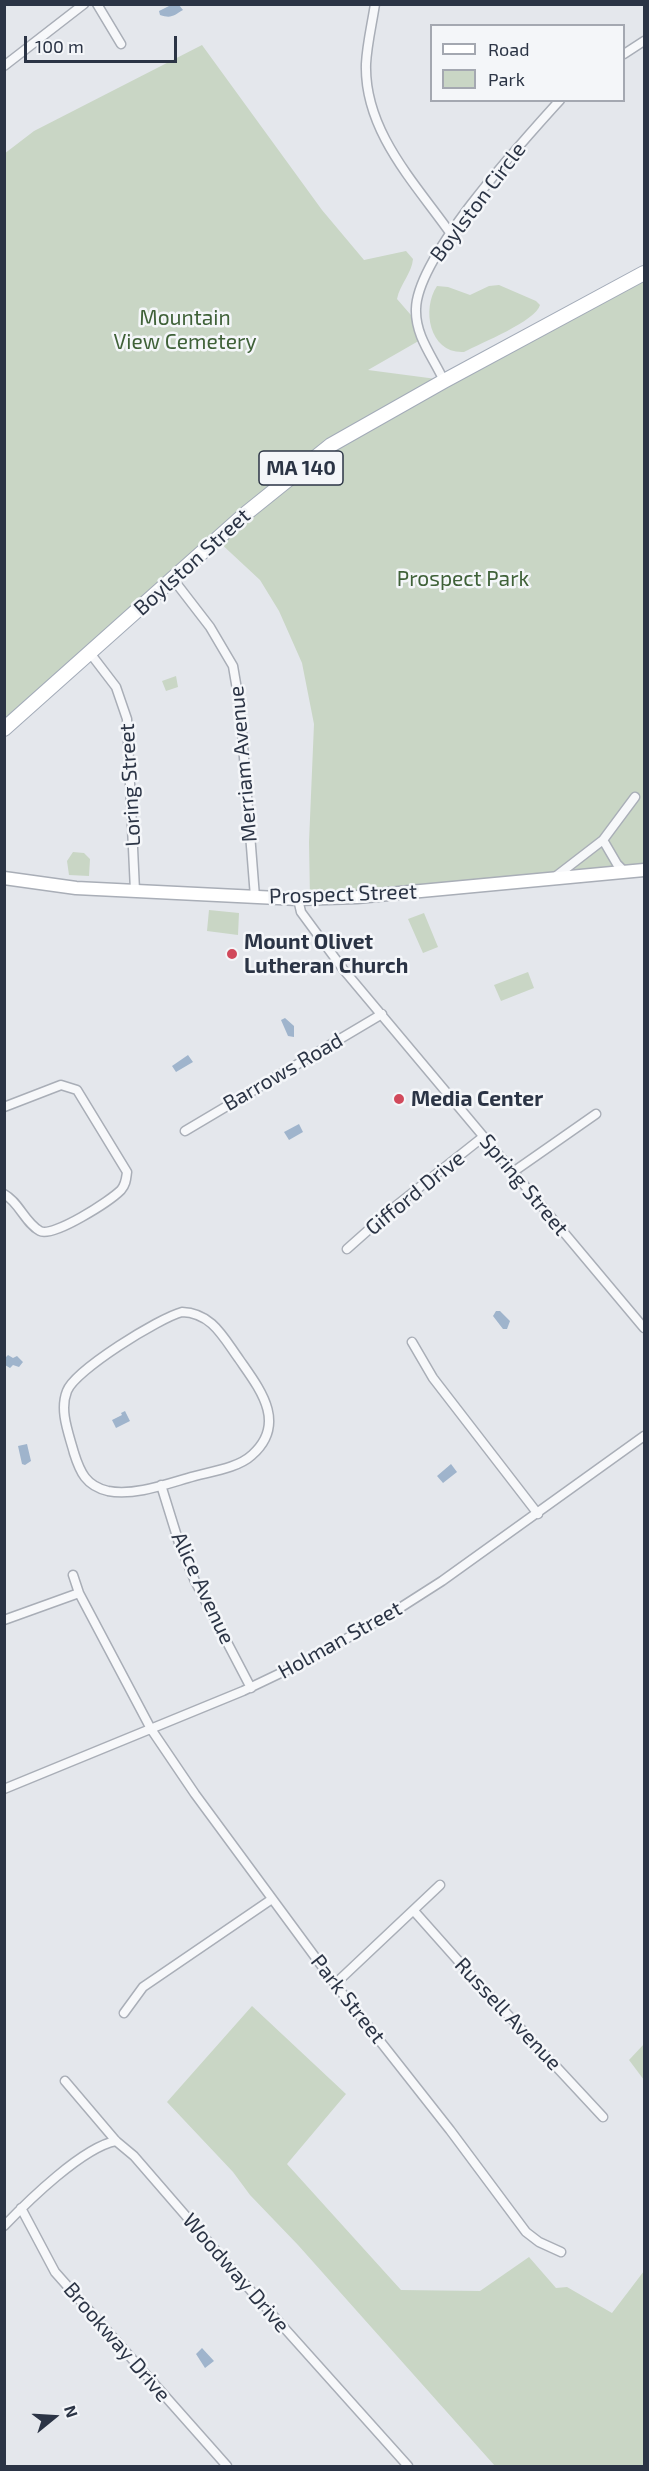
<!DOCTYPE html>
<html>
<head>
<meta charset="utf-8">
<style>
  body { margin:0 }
  #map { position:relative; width:649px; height:2471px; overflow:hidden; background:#e4e7ec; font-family:"Exo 2",sans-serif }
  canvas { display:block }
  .frame { position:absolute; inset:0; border:6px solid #2b3445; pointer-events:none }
  .legend { position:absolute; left:430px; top:24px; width:195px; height:78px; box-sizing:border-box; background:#f4f6f9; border:2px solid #a4a8b1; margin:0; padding:8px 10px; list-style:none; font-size:18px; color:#2b3445 }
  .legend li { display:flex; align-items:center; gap:12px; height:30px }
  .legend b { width:30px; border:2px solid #a4a8b1 }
  .north { position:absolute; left:24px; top:2387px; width:60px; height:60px; -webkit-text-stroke:4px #f4f6f9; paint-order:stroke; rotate:72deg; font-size:16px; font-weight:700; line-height:24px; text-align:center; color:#2b3445 }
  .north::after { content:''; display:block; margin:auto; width:21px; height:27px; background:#2b3445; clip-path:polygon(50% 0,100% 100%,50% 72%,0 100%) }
  .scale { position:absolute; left:24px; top:36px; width:153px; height:27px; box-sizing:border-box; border:3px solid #2b3445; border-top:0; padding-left:8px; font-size:18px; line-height:21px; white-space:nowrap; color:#2b3445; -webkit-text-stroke:4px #f4f6f9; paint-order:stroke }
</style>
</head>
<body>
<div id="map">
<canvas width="649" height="2471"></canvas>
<div class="frame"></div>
<ul class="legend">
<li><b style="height:8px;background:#fff"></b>Road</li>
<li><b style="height:16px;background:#c9d6c5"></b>Park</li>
</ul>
<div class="north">N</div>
<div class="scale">100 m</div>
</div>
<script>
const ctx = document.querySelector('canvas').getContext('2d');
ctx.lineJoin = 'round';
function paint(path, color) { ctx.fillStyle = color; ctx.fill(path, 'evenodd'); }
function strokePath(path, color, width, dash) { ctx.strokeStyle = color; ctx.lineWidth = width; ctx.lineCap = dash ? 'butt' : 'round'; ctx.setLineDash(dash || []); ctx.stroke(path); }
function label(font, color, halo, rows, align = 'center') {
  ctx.font = font + ' "Exo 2",sans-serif'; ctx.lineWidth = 5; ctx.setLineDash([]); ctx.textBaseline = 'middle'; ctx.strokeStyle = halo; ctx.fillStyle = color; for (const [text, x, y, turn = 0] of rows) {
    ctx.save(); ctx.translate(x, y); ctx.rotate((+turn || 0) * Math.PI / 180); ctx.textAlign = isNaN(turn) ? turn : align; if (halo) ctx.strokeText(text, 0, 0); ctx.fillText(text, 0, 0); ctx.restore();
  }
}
const green = new Path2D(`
  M202,45l120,165 42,50 42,-9 7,8c-1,14 -13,25 -16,40l20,23 5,17 -54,31 76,10 200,-107v597l-334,29 -1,-57 5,-118 -12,-61 -23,-52 -19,-31 -43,-40 -212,189 -1,-575 30,-23z
  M499,285l37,16 4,4c-4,16 -59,38 -76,47 -34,2 -43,-42 -27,-66l11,1 22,8 19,-9z
  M176,676l2,11 -12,4 -4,-10z
  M73,852l11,1 6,6 -1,17 -20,-1 -2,-14z
  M209,910l30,3 -1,22 -31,-4z
  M424,913l14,34 -15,6 -15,-34z
  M528,972l6,16 -33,13 -7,-16z
  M252,2006l94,88 -59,70 114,126 79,1 49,-34 27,31 11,-1 45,26 32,-42v195h-149l-197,-221 -48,-50 -17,-23 -66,-70z
  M644,2044v36l-15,-20z`);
const water = new Path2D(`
  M171,5h8l4,5c-9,5 -11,9 -23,5l-1,-4z
  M285,1018l9,8v11l-6,-1 -7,-16z
  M188,1055l5,7 -17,10 -4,-6z
  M299,1124l4,8 -14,8 -5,-8z
  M496,1311h4l10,10 -3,8h-4l-10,-13z
  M8,1355l5,3 4,-2 6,6 -4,5 -6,-2 -3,3 -5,-3v-7z
  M125,1411l5,10 -14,7 -4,-8 10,-5 -1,-2z
  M27,1444l4,17 -6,4 -3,-1 -4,-18z
  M451,1464l6,8 -14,11 -6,-7z
  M202,2348l12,13 -9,7 -9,-14z`);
const street = new Path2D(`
  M97,4l24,40
  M375,4c-3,20 -8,40 -9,60 -2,67 49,119 85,170
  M624,54l20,-13
  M4,66l80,-62
  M444,381c-11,-24 -29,-45 -28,-72 1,-53 107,-168 144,-209
  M173,579l37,48 23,39 7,41 15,190
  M90,653l26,34 11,32 8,172
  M603,840l14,24 8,8
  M555,877l48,-37 32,-43
  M298,899l3,13 42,57 301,359
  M4,1107l57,-22 16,5 50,82c-1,7 -1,12 -6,18 -11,11 -68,48 -81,41 -15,-8 -21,-29 -36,-37
  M185,1131l197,-117
  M513,1172l83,-58
  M347,1249l45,-40 91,-72
  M182,1312c30,1 41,25 57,47 20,29 49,64 13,96 -15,14 -45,17 -64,23 -24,7 -55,18 -80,13 -22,-5 -28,-19 -34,-38 -5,-19 -15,-42 -7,-62 8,-21 92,-73 115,-79z
  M412,1342l21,36 105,136
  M161,1485l18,58 16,38 56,107
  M73,1575l6,18 72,136 44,65 140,190 115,146 76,102 13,10 22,10
  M4,1620l75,-27
  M4,1789l239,-98 67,-32 82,-46 50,-32 202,-145
  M414,1911l56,63 133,143
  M335,1984l105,-99
  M124,2013l19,-26 129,-88
  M65,2081l51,60 18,15 110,127 164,183
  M21,2208l34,64 172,194
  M4,2226c24,-25 79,-79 112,-85`);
const secondary = new Path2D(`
  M4,878l72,10 222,11 59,-2 287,-27`);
const primary = new Path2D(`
  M4,729l240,-214 87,-70 113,-64 200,-108`);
const markers = [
  [232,954,6,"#d1495b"],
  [399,1099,6,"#d1495b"]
];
const shields = [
  [301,468,84]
];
const shieldNames = [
  ["MA 140",301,468]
];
const streetNames = [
  ["Boylston Circle",478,202,-53],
  ["Boylston Street",192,562,-42],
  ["Merriam Avenue",243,764,-95],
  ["Loring Street",130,785,-93],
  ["Prospect Street",343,894,-2],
  ["Barrows Road",283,1072,-30],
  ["Spring Street",524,1185,50],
  ["Gifford Drive",415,1193,-39],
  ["Alice Avenue",203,1588,65],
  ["Holman Street",340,1640,-29],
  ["Park Street",348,1999,52],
  ["Russell Avenue",508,2014,47],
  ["Woodway Drive",236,2273,49],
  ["Brookway Drive",117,2342,49]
];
const parkNames = [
  ["Mountain",185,318],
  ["View Cemetery",185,342],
  ["Prospect Park",463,579]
];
const poiNames = [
  ["Mount Olivet",244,942],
  ["Lutheran Church",244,966],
  ["Media Center",411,1099]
];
paint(green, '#c9d6c5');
paint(water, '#9fb4cc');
strokePath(street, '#a9aeb7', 11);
strokePath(secondary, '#a9aeb7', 15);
strokePath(primary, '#a3abb8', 16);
strokePath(street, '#f7f8fa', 8);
strokePath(secondary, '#fff', 12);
strokePath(primary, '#fff', 14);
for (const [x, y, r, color] of markers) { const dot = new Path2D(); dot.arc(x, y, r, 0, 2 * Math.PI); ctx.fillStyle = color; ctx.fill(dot); strokePath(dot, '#f4f6f9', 2); }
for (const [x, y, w] of shields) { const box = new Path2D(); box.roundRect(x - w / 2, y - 17, w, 34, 4.5); ctx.fillStyle = '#f4f6f9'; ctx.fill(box); strokePath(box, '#2b3445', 1.5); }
label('bold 20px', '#2b3445', null, shieldNames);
label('21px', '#2b3445', '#f4f6f9', streetNames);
label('21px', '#3f6138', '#f4f6f9', parkNames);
label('bold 21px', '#2b3445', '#f4f6f9', poiNames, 'left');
</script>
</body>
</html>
